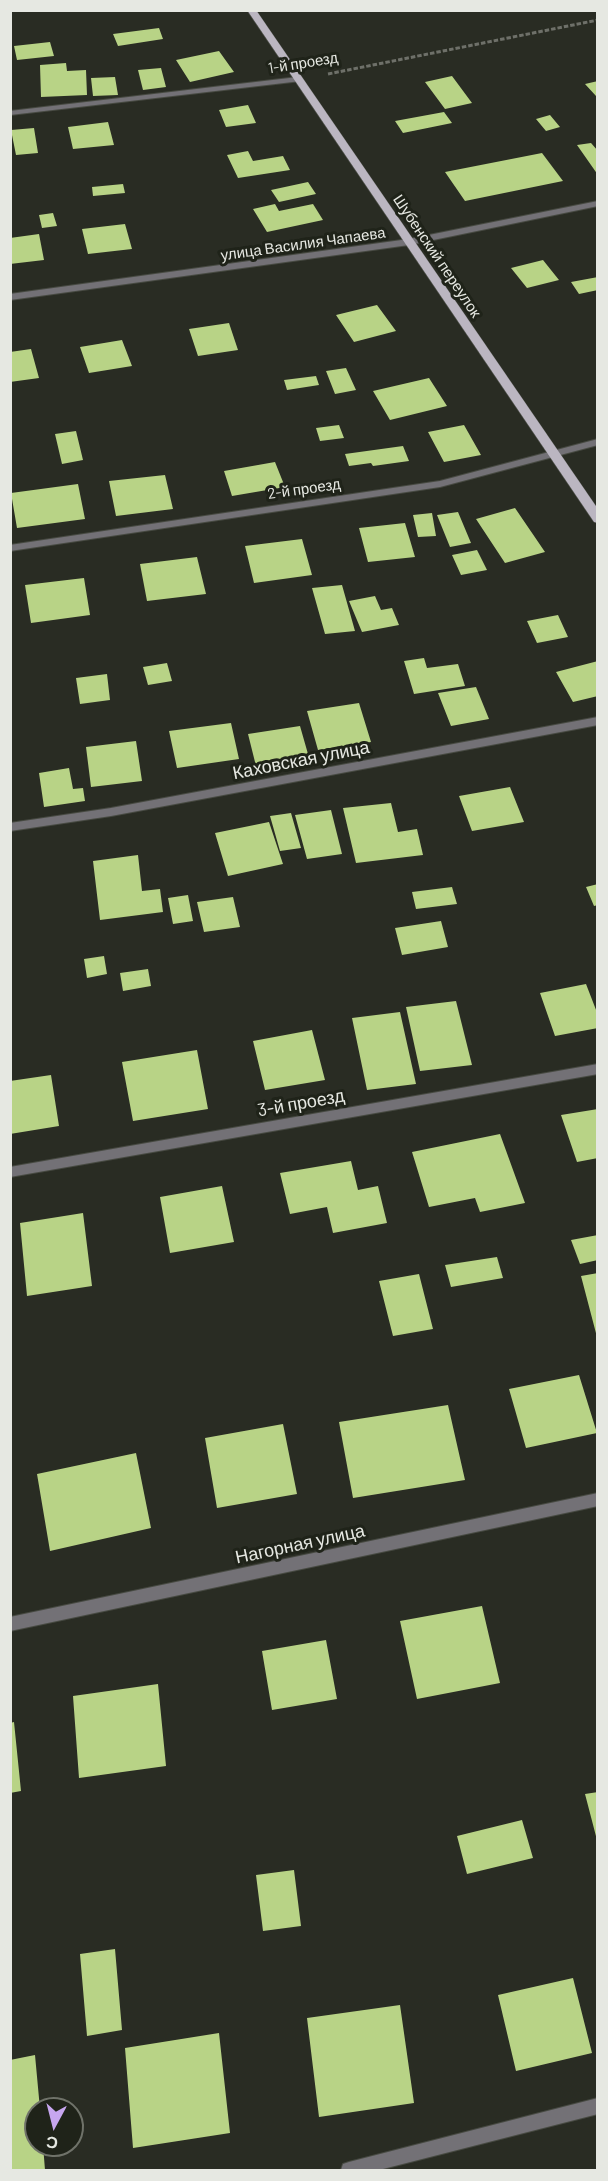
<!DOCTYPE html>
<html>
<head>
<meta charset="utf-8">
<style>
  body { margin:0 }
  #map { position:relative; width:608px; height:2181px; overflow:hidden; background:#292c23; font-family:Barlow,sans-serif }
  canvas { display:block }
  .frame { position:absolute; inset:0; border:12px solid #e6e8e2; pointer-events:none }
  .north { position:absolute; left:24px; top:2097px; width:60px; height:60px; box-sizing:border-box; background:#1f2319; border:2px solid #6f7269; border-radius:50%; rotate:187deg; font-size:16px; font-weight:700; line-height:24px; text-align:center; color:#e6e8e2 }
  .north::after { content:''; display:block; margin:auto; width:21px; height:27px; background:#c7a6ef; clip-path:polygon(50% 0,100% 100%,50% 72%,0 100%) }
</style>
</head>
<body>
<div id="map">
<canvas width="608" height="2181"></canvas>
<div class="frame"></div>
<div class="north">С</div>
</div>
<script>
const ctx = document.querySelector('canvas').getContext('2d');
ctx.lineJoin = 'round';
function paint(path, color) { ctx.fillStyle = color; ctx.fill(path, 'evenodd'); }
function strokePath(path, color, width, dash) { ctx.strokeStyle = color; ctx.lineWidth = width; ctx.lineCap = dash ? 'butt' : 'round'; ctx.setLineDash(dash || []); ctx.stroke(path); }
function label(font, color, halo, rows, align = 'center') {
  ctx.font = font + ' Barlow,sans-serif'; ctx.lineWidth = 6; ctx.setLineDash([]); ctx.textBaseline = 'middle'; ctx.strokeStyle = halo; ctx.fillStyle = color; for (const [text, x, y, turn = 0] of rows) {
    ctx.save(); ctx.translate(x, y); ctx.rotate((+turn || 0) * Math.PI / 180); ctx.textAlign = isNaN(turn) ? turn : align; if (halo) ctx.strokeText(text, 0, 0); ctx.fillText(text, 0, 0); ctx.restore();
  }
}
const building = new Path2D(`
  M159,28l4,11 -45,7 -5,-12z
  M50,42l4,14 -37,4 -3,-14z
  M219,51l15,21 -44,10 -14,-22z
  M66,63l1,8 19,-1 1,25 -46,2 -1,-32z
  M161,68l5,19 -23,3 -5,-20z
  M452,76l20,27 -27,6 -20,-27z
  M115,77l3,18 -25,1 -2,-18z
  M598,81v15h-2l-11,-12z
  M248,105l8,18 -30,4 -7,-17z
  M444,112l8,11 -49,10 -8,-12z
  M550,115l10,12 -14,4 -10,-12z
  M108,122l6,23 -41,4 -5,-22z
  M34,128l4,25 -22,2 -5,-25z
  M591,143l7,8v24l-21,-30z
  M248,151l5,10 30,-5 7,14 -52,8 -11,-23z
  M542,153l21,28 -98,20 -20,-29z
  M308,182l8,12 -37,8 -8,-12z
  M123,184l2,9 -32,3 -1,-9z
  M275,204l4,7 34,-7 10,16 -56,12 -14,-23z
  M53,213l4,13 -15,2 -3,-13z
  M125,224l7,25 -44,5 -6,-25z
  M39,234l5,26 -34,4v-26z
  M543,260l16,20 -32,8 -16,-20z
  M598,277v13l-19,4 -8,-12z
  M377,305l19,26 -42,11 -18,-27z
  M229,323l9,27 -40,6 -9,-27z
  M122,340l10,26 -43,7 -9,-26z
  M31,349l8,29 -29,4v-30z
  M346,368l10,22 -21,4 -9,-23z
  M316,376l3,9 -32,5 -3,-10z
  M429,378l18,28 -57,14 -17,-29z
  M339,425l5,13 -24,3 -4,-13z
  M464,425l17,30 -37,7 -16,-30z
  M76,431l7,29 -21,4 -7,-30z
  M403,446l6,15 -36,5 -2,-3 -22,3 -4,-12z
  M275,462l10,25 -53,9 -8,-25z
  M165,475l8,34 -57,7 -7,-35z
  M78,484l7,35 -68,9 -6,-35z
  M515,508l30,44 -40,11 -29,-44z
  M458,512l13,31 -21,4 -13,-32z
  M432,513l4,23 -18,1 -5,-22z
  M405,523l10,34 -47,5 -9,-34z
  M302,539l10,36 -58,8 -9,-37z
  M477,550l10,20 -26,5 -9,-20z
  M197,557l9,37 -59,7 -7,-37z
  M84,578l6,37 -59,8 -6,-38z
  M342,585l13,46 -30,3 -13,-46z
  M375,596l6,14 11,-2 7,17 -37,7 -13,-31z
  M558,615l10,22 -31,6 -10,-22z
  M424,658l3,10 31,-4 7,22 -51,8 -10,-33z
  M598,661v35l-25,6 -17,-30z
  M167,663l5,18 -24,4 -5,-18z
  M107,674l3,26 -30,4 -4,-26z
  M476,687l13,32 -38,7 -13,-33z
  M359,703l12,39 -53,8 -11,-39z
  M231,723l8,36 -62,9 -8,-37z
  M300,726l10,35 -53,9 -9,-36z
  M136,741l6,40 -51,6 -5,-40z
  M69,768l4,21 10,-1 2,13 -41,6 -5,-34z
  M510,787l14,35 -52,9 -13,-35z
  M391,803l7,29 19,-3 6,26 -67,8 -13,-55z
  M331,810l11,44 -35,5 -12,-44z
  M291,813l10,35 -21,3 -10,-35z
  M269,822l14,42 -55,12 -13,-43z
  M138,855l4,36 18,-2 3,23 -63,8 -7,-59z
  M598,884v21l-4,1 -8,-19z
  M452,887l5,17 -41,5 -4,-17z
  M188,895l5,26 -20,3 -5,-26z
  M233,897l7,30 -36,5 -7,-30z
  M441,921l7,26 -46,8 -7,-27z
  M104,956l3,18 -20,4 -3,-19z
  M148,969l3,17 -28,5 -3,-18z
  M586,984l12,31v13l-43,8 -15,-43z
  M456,1001l16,64 -52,6 -14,-64z
  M400,1012l16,72 -49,6 -15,-72z
  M312,1030l13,50 -60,10 -12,-49z
  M197,1050l11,59 -75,12 -11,-59z
  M51,1075l8,51 -49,8v-53z
  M598,1109v49l-21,4 -16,-47z
  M500,1134l25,69 -45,9 -5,-14 -46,9 -17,-55z
  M351,1161l7,29 20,-4 9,37 -54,10 -6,-26 -37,7 -10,-41z
  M222,1186l12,56 -64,11 -10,-56z
  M83,1213l9,73 -65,10 -7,-73z
  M598,1235v25l-18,4 -9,-24z
  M497,1257l6,21 -52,9 -6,-22z
  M598,1273v64h-1l-16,-61z
  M419,1274l14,55 -40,7 -14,-55z
  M579,1375l18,58 -71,15 -17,-59z
  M448,1405l17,75 -112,18 -14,-76z
  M283,1424l14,70 -80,14 -12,-70z
  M136,1453l15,75 -101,23 -13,-77z
  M482,1606l18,77 -83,16 -17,-78z
  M326,1640l11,59 -65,11 -10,-59z
  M158,1684l8,82 -87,12 -6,-82z
  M14,1722l7,69 -11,2v-70z
  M598,1792v48h-1l-12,-46z
  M522,1820l11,38 -66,16 -10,-38z
  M294,1870l7,56 -38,5 -7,-56z
  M115,1949l7,81 -35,6 -7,-82z
  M573,1978l19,75 -76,18 -18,-76z
  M400,2005l14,98 -95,14 -12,-99z
  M219,2033l11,100 -97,15 -8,-100z
  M35,2055l5,54h-4v36h7l2,25h-35v-110z`);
const path = new Path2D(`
  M328,74l270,-54`);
const minor = new Path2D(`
  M298,77h3v4l-291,34v-4z
  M598,201v5l-189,39 -399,55v-6l399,-55z
  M598,439v6l-158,42 -430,64v-6l430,-64z
  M598,717v8l-487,91 -101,15v-8l101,-15z
  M598,1064v10l-588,103v-10z
  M598,1493v13l-588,125v-14z
  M598,2098v16l-219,56h-38l2,-6 6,-2z`);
const primary = new Path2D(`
  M247,10h9l342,499v14l-4,-1z`);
const farStreetnames = [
  ["1-й проезд",303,63,-9],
  ["улица Василия Чапаева",303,244,-8],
  ["Шубенский переулок",437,256,56],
  ["2-й проезд",304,489,-8]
];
const streetNames = [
  ["Каховская улица",301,760,-11],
  ["3-й проезд",301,1103,-10],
  ["Нагорная улица",300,1544,-12]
];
paint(building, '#b8d386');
strokePath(minor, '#474a42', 2);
strokePath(primary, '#474a42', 1);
strokePath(path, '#6e7069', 3, [4.5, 2]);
paint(minor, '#737176');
paint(primary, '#bbb6c1');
label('15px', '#e6e8e2', '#1f2319', farStreetnames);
label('18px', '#e6e8e2', '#1f2319', streetNames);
</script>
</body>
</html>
